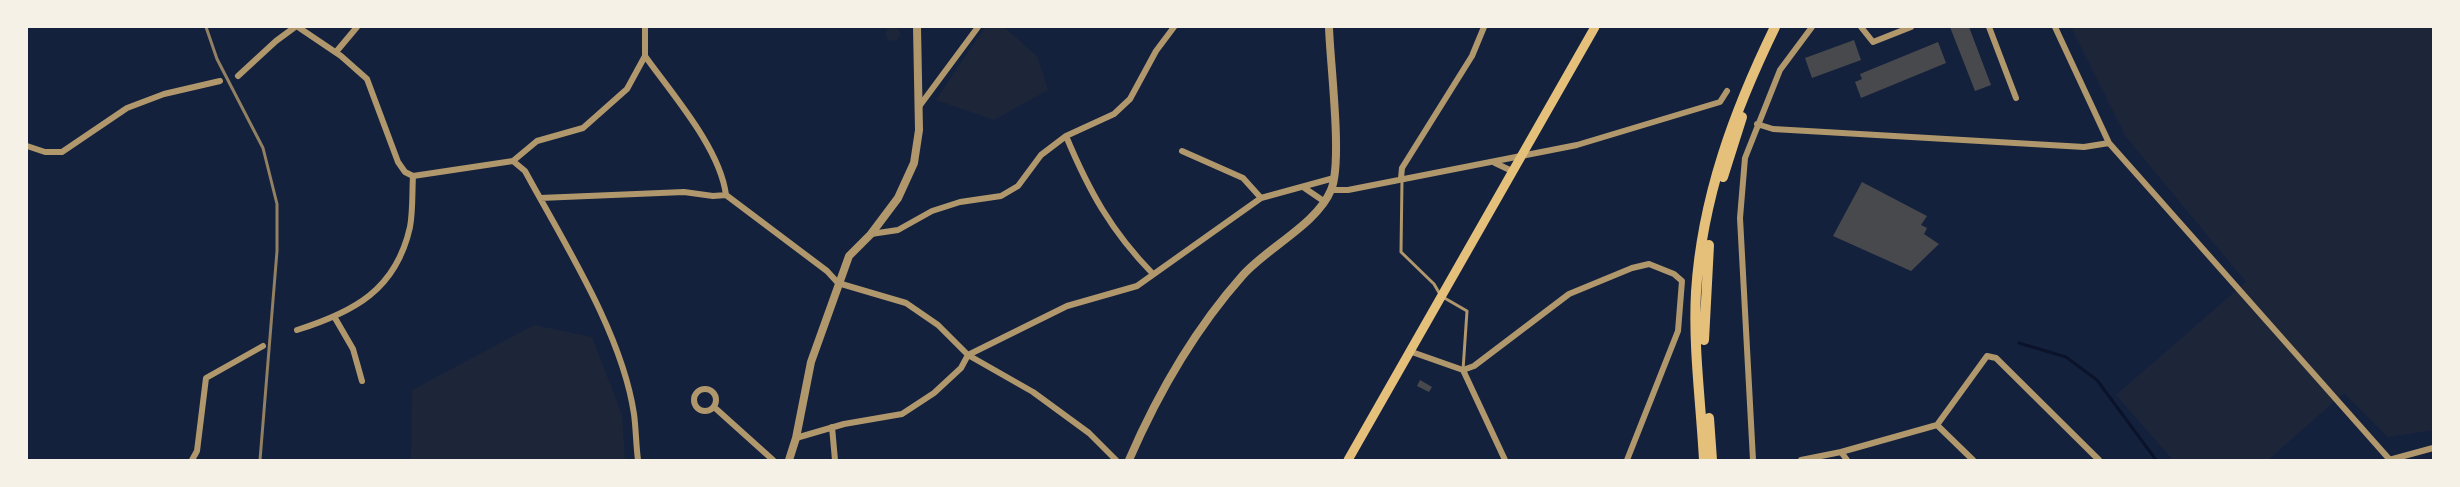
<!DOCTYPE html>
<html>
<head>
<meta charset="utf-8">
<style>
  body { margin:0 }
  #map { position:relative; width:2460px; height:487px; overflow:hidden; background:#14213d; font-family:Barlow,sans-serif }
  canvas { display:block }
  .frame { position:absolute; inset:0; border:28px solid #f6f1e7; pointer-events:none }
</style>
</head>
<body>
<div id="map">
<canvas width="2460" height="487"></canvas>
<div class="frame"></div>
</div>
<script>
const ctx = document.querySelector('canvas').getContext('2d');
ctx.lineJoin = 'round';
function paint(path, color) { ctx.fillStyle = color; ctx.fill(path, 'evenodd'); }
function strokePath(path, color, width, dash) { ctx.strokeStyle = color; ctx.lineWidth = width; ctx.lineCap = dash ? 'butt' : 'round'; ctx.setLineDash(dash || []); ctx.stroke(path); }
const green = new Path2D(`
  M886 34a7 7 0 1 1 14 0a7 7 0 1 1-14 0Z
  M985,27h19l33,29 11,34 -54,30 -58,-20z
  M2071,27h362v403l-45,7 -44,-44 -76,67h-95l-57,-65 130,-113 -120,-145z
  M534,325l58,12 30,78 3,45h-214l1,-70z`);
const stream = new Path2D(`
  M2019,343l47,14 31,23 59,80`);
const building = new Path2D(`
  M1950,27h19l22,58 -16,6z
  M1854,40l7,20 -49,18 -7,-20z
  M1938,42l8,21 -85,35 -6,-16 7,-3 -2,-5z
  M1862,182l65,34 -6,9 6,3 -3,6 15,10 -28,27 -78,-35z
  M1420,380l12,7 -3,5 -12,-6z`);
const service = new Path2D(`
  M1402,180l-1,72 33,32 7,12 26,15 -4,59`);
const minor = new Path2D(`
  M298,27l43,29 26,23 31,83 7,10 8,4
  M1861,27l12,15 38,-15
  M1989,27l27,71
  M2055,27l54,116 281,317
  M336,52l21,-25
  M645,56c27,38 75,92 81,139
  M238,76l38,-35 19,-14
  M918,108l60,-81
  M1757,124l16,5 311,18 25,-4
  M1066,136c23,55 45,95 87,138
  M27,146l18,6h17l65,-44 37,-14 56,-13
  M1182,151l61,27 18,20
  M513,161l12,10c39,72 97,162 109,243 2,15 2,31 4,46
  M1495,163l17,8
  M413,176l100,-15 24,-20 46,-13 44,-39 18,-33v-29
  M1401,178l1,-10 70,-112 12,-29
  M1303,187l22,15
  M1332,190h16l229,-45 143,-43 7,-11
  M540,198l144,-6 29,4 13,-1 101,76 11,12 68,20 32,22 30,30 65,37 56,41 27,27
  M871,234l27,-4 34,-19 28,-9 41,-6 17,-10 23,-31 25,-19 48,-22 16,-15 26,-48 18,-24
  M335,318l18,31 9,32
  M297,330c57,-18 99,-40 113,-103 3,-16 2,-34 3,-51
  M1409,351l54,19 11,-4 95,-72 63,-26 17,-4 25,10 8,7 -4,50 -51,129
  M968,355l99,-49 70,-20 124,-88 73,-20
  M1463,370l42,90
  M694 400a11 11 0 1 1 22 0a11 11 0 1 1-22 0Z
  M714,407l59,53
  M1937,425l50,-69 9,2 103,102
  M1937,425l36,35
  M832,427l3,33
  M796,438l48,-14 58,-10 32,-21 27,-25 7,-13
  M1841,452l6,8
  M192,460l5,-9 9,-73 57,-32
  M1753,460l-13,-242 5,-60 35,-88 32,-43
  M1801,460l40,-8 96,-27
  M2389,460l44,-12`);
const tertiary = new Path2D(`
  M789,460l7,-22 15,-76 38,-106 22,-22 27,-36 16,-35 5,-33 -2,-103
  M1129,460c29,-67 66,-131 114,-185 25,-28 74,-51 88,-85 12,-28 -1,-127 -2,-163`);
const primary = new Path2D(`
  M1348,460l247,-433`);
const trunk = new Path2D(`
  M1723,177l19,-60
  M1704,340l5,-95
  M1709,418l3,42
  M1704,460c-3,-56 -11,-113 -8,-168 6,-94 38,-181 79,-265`);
const rail = new Path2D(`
  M206,27l11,32 46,89 14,56v47l-17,209`);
paint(green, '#1d2539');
strokePath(stream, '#0b132b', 3);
paint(building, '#48494c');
strokePath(service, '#b1986c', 3);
strokePath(minor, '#b1986c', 6);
strokePath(tertiary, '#b1986c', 8);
strokePath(primary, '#e5c07b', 9);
strokePath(trunk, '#e5c07b', 10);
strokePath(rail, '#918062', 3);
</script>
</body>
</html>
